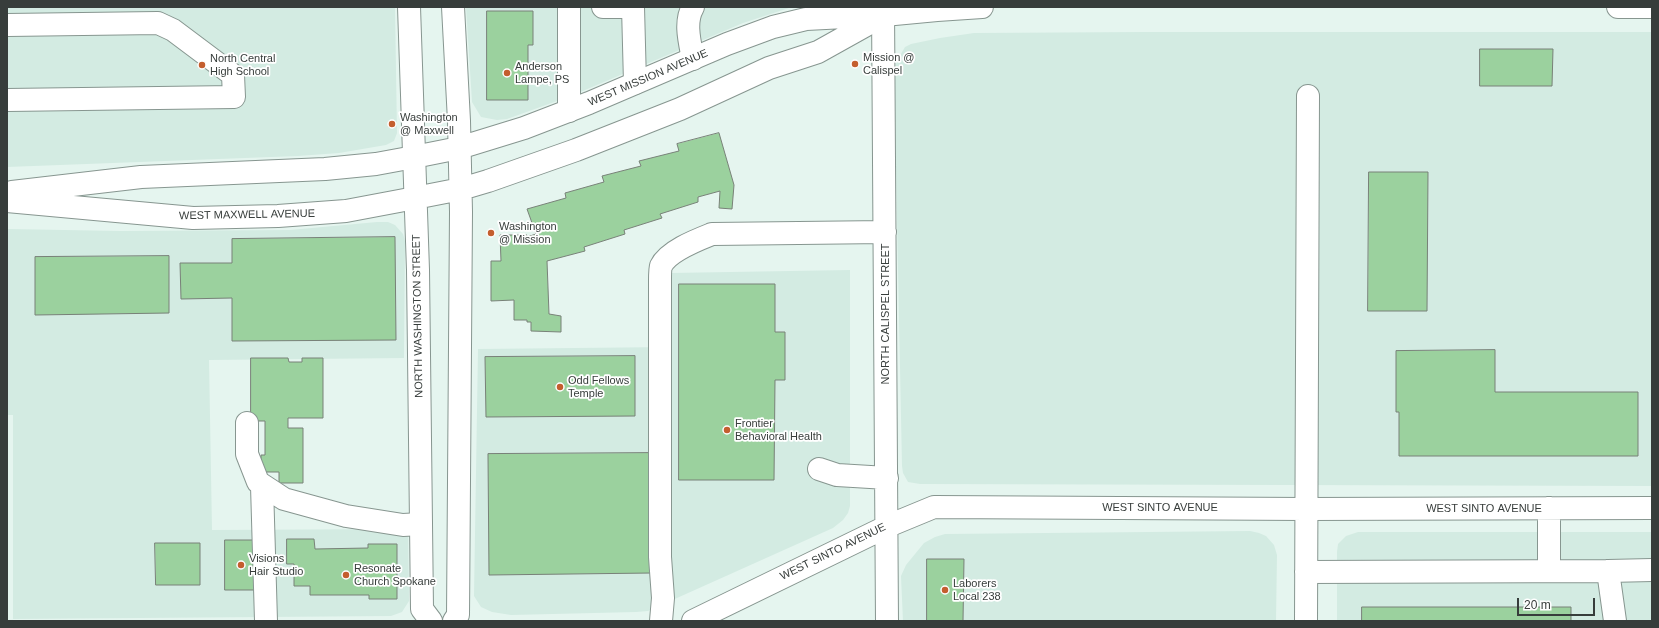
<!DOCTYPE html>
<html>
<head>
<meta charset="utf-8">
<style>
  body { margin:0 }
  #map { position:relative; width:1659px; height:628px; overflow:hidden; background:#e5f5ef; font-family:Arial,sans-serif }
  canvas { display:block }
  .frame { position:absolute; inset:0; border:8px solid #373d3b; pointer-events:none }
  .scale { position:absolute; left:1517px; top:598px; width:78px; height:18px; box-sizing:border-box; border:2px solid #373d3b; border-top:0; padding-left:5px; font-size:12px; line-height:14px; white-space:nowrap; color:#373d3b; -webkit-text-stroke:3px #fff; paint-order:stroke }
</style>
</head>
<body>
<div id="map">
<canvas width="1659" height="628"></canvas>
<div class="frame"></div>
<div class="scale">20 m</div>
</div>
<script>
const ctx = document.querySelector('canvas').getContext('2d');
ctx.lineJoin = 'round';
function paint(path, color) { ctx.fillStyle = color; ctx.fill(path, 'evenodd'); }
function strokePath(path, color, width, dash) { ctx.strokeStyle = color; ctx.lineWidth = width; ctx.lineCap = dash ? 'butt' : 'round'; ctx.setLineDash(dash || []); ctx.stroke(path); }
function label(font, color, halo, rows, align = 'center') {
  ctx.font = font + ' Arial,sans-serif'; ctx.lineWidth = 3.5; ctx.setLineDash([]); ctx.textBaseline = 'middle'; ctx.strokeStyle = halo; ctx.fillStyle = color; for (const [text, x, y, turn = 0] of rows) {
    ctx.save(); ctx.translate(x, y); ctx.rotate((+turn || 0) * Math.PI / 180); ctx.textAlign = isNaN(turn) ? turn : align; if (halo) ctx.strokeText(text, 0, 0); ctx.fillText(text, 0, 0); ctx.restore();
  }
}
const built = new Path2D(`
  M7,7h388l2,126 -3,8 -8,4 -47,8 -41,3 -291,11z
  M466,7h326l-49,16 -172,73 -64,23 -10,1 -16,-3 -9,-15z
  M1143,32h509v454l-732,-2 -12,-2 -5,-9 -1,-7 -8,-397 4,-10 7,-12 6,-3 29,-6 34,-5z
  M377,222h11l7,3 8,9 2,7 -1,117 -195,2 3,170 196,-1 1,72 -7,11 -11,4 -378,3v-204h-6v-186l114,2 169,-1z
  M850,270v236l-2,7 -5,7 -10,8 -185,83 -12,1 -125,3 -19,-3 -11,-5 -7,-11 4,-247 193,-2 -1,-74z
  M1250,531l9,2 7,3 8,9 3,10 -1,66h-373l-2,-45 5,-11 18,-22 11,-6 10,-3z
  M1358,532h294v89h-315v-69l1,-8 8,-8z`);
const building = new Path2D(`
  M487,11h46v34h-5v55h-41z
  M1480,49h73l-1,37h-72z
  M719,133l15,52 -2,24 -13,-1 1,-17 -22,6v5l-38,12 2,4 -38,12 1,4 -41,13 1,4 -38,10 2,53 12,2v16l-30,-1v-9h-4v-2h-13v-20l-23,1v-40h10l-1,-26h27v2l9,-3 -9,-25 39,-11 -1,-5 39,-11 -2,-6 39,-10 -2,-5 40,-10 -2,-7z
  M1369,172h59l-1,139h-59z
  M395,237l1,103 -164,1v-43l-51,1 -1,-36h52v-24z
  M169,256v57l-134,2v-58z
  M679,284h96v48h10v48h-10l-1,100h-95z
  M1495,350v42h143v64h-239v-44h-3v-61z
  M635,356v60l-149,1 -1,-60z
  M251,358h37l1,4h13v-4h21v60h-35v10h15v55h-24v-11h-18v-17h4v-34h-14z
  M651,453l1,120 -163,2 -1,-121z
  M287,539h27l1,10 53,-1v-4h29v55h-28v-4h-59v-9h-16v-22h-7z
  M225,540h33v50h-33z
  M155,543h45v42h-44z
  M927,559h37l-1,62h-36z
  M1362,607h209v14h-209z`);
const minor = new Path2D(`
  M569,7v104
  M603,7h30l2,76
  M883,7l4,614
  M7,25l151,-2 15,7 60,45 1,22 -227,3
  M693,59c-3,-16 -9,-37 0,-52
  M12,192l129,-15 184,-8 51,-5 38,-7
  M7,201l186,17 85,-2 68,-5 69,-13
  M247,423v31l11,28 26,17 62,17 57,9 18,-1
  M819,469l18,6 50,3
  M262,486l4,135
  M1549,508v63
  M1306,572l302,-1
  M661,621l2,-23 -3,-41v-276c0,-4 0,-12 1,-15 7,-15 36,-26 51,-32l173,-2
  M693,621l195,-95 46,-19 372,2 346,-1
  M1306,621l2,-525
  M1615,621l-7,-50 44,-1`);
const major = new Path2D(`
  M409,7l9,263 4,339 9,12
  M453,7l6,114 2,91 -3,403 -4,6
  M1618,7h34
  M414,157l45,-9 65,-20 65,-25 138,-59 46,-17 33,-8 78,-4 53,-5 45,-3
  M415,198l46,-9 27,-8 88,-31 104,-41 89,-41 49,-16 61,-34`);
const markers = [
  [855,64,4,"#c45e2e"],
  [202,65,4,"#c45e2e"],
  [507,73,4,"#c45e2e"],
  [392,124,4,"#c45e2e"],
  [491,233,4,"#c45e2e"],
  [560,387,4,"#c45e2e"],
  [727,430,4,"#c45e2e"],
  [241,565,4,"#c45e2e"],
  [346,575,4,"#c45e2e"],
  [945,590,4,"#c45e2e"]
];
const poiNames = [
  ["Mission @",863,58],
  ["Calispel",863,71],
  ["North Central",210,59],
  ["High School",210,72],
  ["Anderson",515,67],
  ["Lampe, PS",515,80],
  ["Washington",400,118],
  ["@ Maxwell",400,131],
  ["Washington",499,227],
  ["@ Mission",499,240],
  ["Odd Fellows",568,381],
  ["Temple",568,394],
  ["Frontier",735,424],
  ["Behavioral Health",735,437],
  ["Visions",249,559],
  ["Hair Studio",249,572],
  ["Resonate",354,569],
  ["Church Spokane",354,582],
  ["Laborers",953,584],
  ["Local 238",953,597]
];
const streetNames = [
  ["WEST MISSION AVENUE",648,78,-23],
  ["WEST MAXWELL AVENUE",247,215,-1],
  ["NORTH CALISPEL STREET",886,314,-90],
  ["NORTH WASHINGTON STREET",418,316,-91],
  ["WEST SINTO AVENUE",1160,508],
  ["WEST SINTO AVENUE",1484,509],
  ["WEST SINTO AVENUE",833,552,-26]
];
paint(built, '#d3ebe2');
paint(building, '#9bd19e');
strokePath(building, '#788178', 1);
strokePath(minor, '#879690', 24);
strokePath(major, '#879690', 24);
strokePath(minor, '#fff', 22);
strokePath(major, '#fff', 22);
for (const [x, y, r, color] of markers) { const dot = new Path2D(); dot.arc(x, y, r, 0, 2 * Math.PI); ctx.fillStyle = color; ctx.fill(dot); strokePath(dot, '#fff', 1.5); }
label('11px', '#373d3b', '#fff', poiNames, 'left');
label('11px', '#373d3b', '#fff', streetNames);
</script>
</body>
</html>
